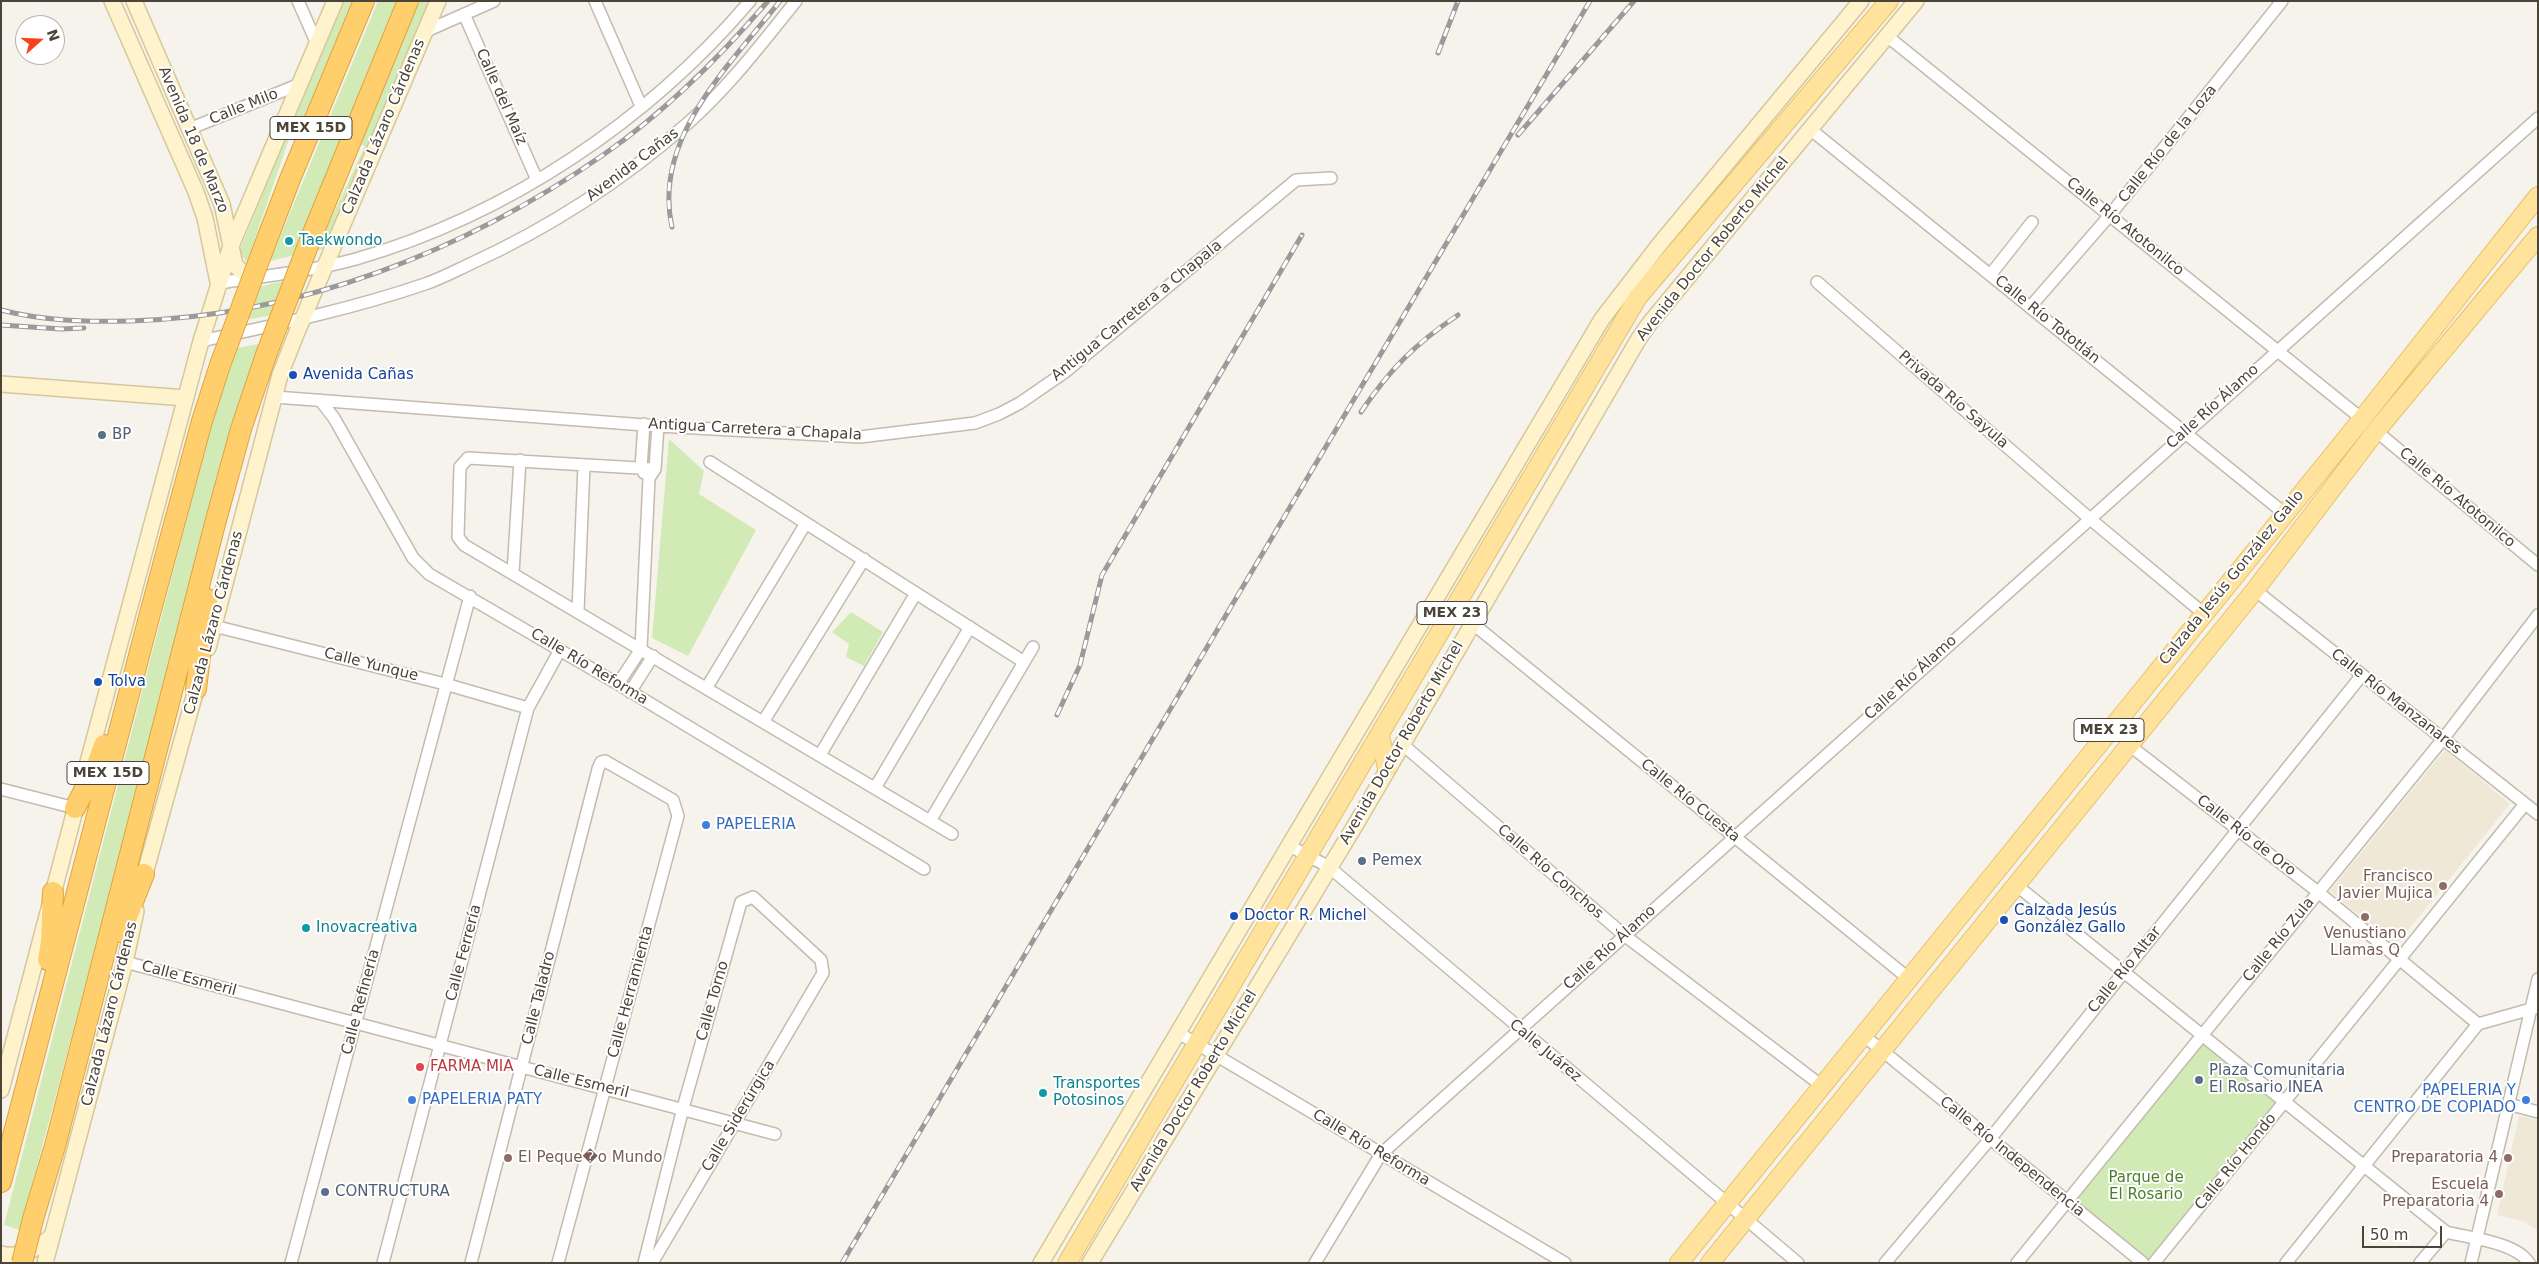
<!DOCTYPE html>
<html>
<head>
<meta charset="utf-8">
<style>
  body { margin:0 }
  #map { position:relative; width:2539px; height:1264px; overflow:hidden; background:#f6f3ec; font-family:"DejaVu Sans",sans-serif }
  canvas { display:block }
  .frame { position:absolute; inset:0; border:2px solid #4b4439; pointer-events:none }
  .north { position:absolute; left:15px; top:15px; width:50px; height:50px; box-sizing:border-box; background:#fff; border:1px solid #b7b4b0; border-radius:50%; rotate:70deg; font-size:14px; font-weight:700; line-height:20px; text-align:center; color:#4b4439 }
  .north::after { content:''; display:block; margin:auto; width:18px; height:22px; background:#fc3f1d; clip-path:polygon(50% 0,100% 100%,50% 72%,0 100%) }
  .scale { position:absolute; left:2362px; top:1226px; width:80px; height:22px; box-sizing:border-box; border:2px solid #4b4439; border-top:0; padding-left:6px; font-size:15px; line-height:18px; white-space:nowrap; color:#4b4439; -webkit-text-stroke:4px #fff; paint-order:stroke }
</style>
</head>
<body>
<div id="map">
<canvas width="2539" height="1264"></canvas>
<div class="frame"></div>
<div class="north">N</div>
<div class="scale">50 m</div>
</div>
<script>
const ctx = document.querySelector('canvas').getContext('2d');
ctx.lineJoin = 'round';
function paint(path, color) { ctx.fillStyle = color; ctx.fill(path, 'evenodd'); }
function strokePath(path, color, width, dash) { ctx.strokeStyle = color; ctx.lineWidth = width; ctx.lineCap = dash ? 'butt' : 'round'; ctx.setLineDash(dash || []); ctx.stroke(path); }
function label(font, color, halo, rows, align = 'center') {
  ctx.font = font + ' "DejaVu Sans",sans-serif'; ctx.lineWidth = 4; ctx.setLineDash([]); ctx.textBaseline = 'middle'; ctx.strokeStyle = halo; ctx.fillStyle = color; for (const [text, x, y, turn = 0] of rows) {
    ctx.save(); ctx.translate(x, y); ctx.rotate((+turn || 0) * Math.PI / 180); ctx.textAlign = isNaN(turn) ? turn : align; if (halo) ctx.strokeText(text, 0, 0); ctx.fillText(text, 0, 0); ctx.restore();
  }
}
const education = new Path2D(`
  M2445,750l65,54 -114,141 -66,-54z
  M2519,1116l19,4v111l-15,-10 -26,-6z`);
const green = new Path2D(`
  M342,1h16l-54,131 -11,-5 -46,135 -8,-10z
  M378,1h24l-107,254 -25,6z
  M417,1h15l-106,247 -10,3 49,-105 -6,-3z
  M306,276l-12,35 -65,12 12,-32z
  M265,343l-29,76 -216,811 -16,-5 210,-811 22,-66z
  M669,439l35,32 -5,23 57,36 -68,126 -36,-18z
  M851,612l32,20 -19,34 -18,-9 3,-13 -17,-12z
  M2202,1039l78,63 -132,161 -78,-63z`);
const street = new Path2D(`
  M298,1l19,43
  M595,1l46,105
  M464,14l73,166
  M424,32l70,-31
  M1887,36l475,383
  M189,129l111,-45
  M1810,129l474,384
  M1991,274l41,-52
  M1817,282l272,236 114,95
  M219,283c46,-7 93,-12 137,-24 152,-44 292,-138 394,-258
  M2031,306l79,-91 172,-214
  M201,341c75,-16 151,-32 224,-57 15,-5 30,-13 45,-20 79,-36 153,-84 218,-141 41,-36 74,-80 108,-122
  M275,397l383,29 202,11 115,-14 24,-9 21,-11 45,-31 231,-192 35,-2
  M320,400l14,18 79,140 16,16 189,110 306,185
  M644,424l-3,44 3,5
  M2376,431l162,134
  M710,462l314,200
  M655,469l-187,-11 -8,9 -2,70 6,8 488,289
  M513,573l7,-113
  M2255,590l283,224
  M578,611l6,-146
  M1472,623l436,355
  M214,626l231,58 83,24
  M618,684l23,-35 8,-171 6,-9 3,-43
  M707,687l99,-164
  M630,692l23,-36
  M763,722l101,-163
  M1402,744l222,191 198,151
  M2129,745l189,147 160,132
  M820,755l96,-162
  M875,788l95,-161
  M1,789l74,19
  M930,821l103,-174
  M1288,845l41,22 469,396
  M2016,885l430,347c23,6 70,10 83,31
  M125,962l650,172
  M1177,1032l388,231
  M1863,1035l280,228
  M2508,1104l30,8
  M291,1263l179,-667
  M383,1263l145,-555 32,-58
  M471,1263l127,-494 3,-7 4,-1 68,39 5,16 -120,447
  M644,1263l39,-155 58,-206 12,-5 68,63 2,13 -171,290
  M1315,1263l66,-109 1157,-1036
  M1885,1263l105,-124 372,-464
  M2017,1263l426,-524 95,-124
  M2154,1263l371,-459
  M2286,1263l192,-239 60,-17
  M2420,1263l26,-31
  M2471,1263l67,-284`);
const secondary = new Path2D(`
  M112,1l84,191 9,26 13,64
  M134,1l88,203 13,61 14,13
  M1,384l185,14
  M208,648l72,-273 17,-43 141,-331
  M84,777l117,-436 30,-95 104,-245
  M142,884l57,-205
  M1,1090l77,-291
  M1,1254c20,5 37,-6 51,-18
  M45,1263l80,-301 11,-51
  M1041,1263l561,-944 57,-74 202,-244
  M1090,1263l266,-439 282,-484 11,-16 267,-323`);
const primary = new Path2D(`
  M1380,736l7,32
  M1067,1263l571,-966 251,-296
  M1679,1263l683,-844 176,-223
  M1710,1263l545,-673 121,-159 162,-195`);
const highway = new Path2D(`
  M307,248l101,-247
  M261,255l29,-76 74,-178
  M196,689l11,-90
  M75,808l22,-43 7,-20
  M121,932l23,-58
  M48,960l3,-18 2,-50
  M1,1182l151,-576 50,-185 18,-56
  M33,1219l22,-73 161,-626 25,-91 25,-74`);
const rail = new Path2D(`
  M1438,53l20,-52
  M1518,135l116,-134
  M672,227c-20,-89 58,-162 108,-226
  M1,310c43,11 85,12 129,11 170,-5 335,-70 473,-166 62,-43 116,-97 165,-154
  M1,325l60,4 23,-1
  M1361,412c29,-43 54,-68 97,-97
  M1057,715l23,-50 22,-90 200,-340
  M842,1263l748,-1262`);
const highwayBridge = new Path2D(`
  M266,355l41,-107
  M220,365l41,-110
  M22,1263l11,-44`);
const markers = [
  [289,241,5,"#0f9aa8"],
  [293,375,5,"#1a4fb4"],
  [102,435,5,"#5c6f8a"],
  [98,682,5,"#1a4fb4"],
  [706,825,5,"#3f7fe0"],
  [1362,861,5,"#5c6f8a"],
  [2443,886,5,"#8d6e63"],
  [1234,916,5,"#1a4fb4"],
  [2365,917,5,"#8d6e63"],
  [2004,920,5,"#1a4fb4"],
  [306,928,5,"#0f9aa8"],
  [420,1067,5,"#e0444e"],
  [2199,1080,5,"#5c6f8a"],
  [1043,1093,5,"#0f9aa8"],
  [412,1100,5,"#3f7fe0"],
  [2526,1100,5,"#3f7fe0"],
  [508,1158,5,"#8d6e63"],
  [2508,1158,5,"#8d6e63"],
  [325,1192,5,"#5c6f8a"],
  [2499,1194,5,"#8d6e63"]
];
const shields = [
  [311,128,82],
  [1452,613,70],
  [2109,730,70],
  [108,773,82]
];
const shieldNames = [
  ["MEX 15D",311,128],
  ["MEX 23",1452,613],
  ["MEX 23",2109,730],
  ["MEX 15D",108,773]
];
const streetNames = [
  ["Calle del Maíz",501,97,66],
  ["Calle Milo",244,107,-22],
  ["Calzada Lázaro Cárdenas",384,127,-67],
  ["Avenida 18 de Marzo",193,140,67],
  ["Calle Río de la Loza",2168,144,-51],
  ["Avenida Cañas",633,165,-37],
  ["Calle Río Atotonilco",2125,227,39],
  ["Avenida Doctor Roberto Michel",1713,249,-51],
  ["Antigua Carretera a Chapala",1137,311,-39],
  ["Calle Río Tototlán",2047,320,39],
  ["Privada Río Sayula",1953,400,41],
  ["Calle Río Álamo",2213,407,-42],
  ["Antigua Carretera a Chapala",755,430,3],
  ["Calle Río Atotonilco",2457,498,40],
  ["Calzada Jesús González Gallo",2232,578,-51],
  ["Calzada Lázaro Cárdenas",214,623,-75],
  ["Calle Yunque",371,665,14],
  ["Calle Río Reforma",589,667,31],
  ["Calle Río Álamo",1911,678,-42],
  ["Calle Río Manzanares",2396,702,38],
  ["Avenida Doctor Roberto Michel",1402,743,-60],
  ["Calle Río Cuesta",1690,801,39],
  ["Calle Río de Oro",2246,836,38],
  ["Calle Río Conchos",1550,872,41],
  ["Calle Río Zula",2279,940,-51],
  ["Calle Río Álamo",1610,948,-42],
  ["Calle Ferrería",464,953,-75],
  ["Calle Río Altar",2125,970,-51],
  ["Calle Esmeril",189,979,15],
  ["Calle Herramienta",631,992,-75],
  ["Calle Taladro",539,998,-76],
  ["Calle Torno",713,1001,-74],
  ["Calle Refinería",361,1002,-75],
  ["Calzada Lázaro Cárdenas",110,1014,-76],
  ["Calle Juárez",1545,1051,40],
  ["Calle Esmeril",581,1082,14],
  ["Avenida Doctor Roberto Michel",1194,1091,-59],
  ["Calle Siderúrgica",739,1116,-59],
  ["Calle Río Reforma",1371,1148,31],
  ["Calle Río Independencia",2012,1157,39],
  ["Calle Río Hondo",2236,1162,-51]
];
const cultureNames = [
  ["Taekwondo",299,241],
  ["Inovacreativa",316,928],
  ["Transportes",1053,1084],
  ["Potosinos",1053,1101]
];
const transitNames = [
  ["Avenida Cañas",303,375],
  ["Tolva",108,682],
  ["Calzada Jesús",2014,911],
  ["González Gallo",2014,928],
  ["Doctor R. Michel",1244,916]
];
const serviceNames = [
  ["BP",112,435],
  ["Pemex",1372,861],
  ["Plaza Comunitaria",2209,1071],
  ["El Rosario INEA",2209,1088],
  ["CONTRUCTURA",335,1192]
];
const shopNames = [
  ["PAPELERIA",716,825],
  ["PAPELERIA Y",2516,1091,"right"],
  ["CENTRO DE COPIADO",2516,1108,"right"],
  ["PAPELERIA PATY",422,1100]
];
const educationNames = [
  ["Francisco",2433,877],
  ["Javier Mujica",2433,894],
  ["Venustiano",2365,934,"center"],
  ["Llamas Q",2365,951,"center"],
  ["El Peque�o Mundo",518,1158,"left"],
  ["Preparatoria 4",2498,1158],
  ["Escuela",2489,1185],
  ["Preparatoria 4",2489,1202]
];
const healthNames = [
  ["FARMA MIA",430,1067]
];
const parkNames = [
  ["Parque de",2146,1178],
  ["El Rosario",2146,1195]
];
paint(education, '#efe8d6');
paint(green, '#d2eab5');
strokePath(street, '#c2bbae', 14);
strokePath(secondary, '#d6c79b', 18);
strokePath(primary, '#e6c16a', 20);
strokePath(highway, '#e0a43c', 22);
strokePath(street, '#fff', 11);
strokePath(secondary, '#fff3cd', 15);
strokePath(primary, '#ffe39c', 18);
strokePath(highway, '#ffcf6e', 20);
strokePath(rail, '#9a9a9a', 5);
strokePath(rail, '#fff', 3, [9]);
strokePath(highwayBridge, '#e0a43c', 22, []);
strokePath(highwayBridge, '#ffcf6e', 20);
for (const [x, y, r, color] of markers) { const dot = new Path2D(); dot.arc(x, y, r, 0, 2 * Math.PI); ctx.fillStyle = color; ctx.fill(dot); strokePath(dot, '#fff', 2); }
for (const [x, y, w] of shields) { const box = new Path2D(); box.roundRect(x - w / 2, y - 11.5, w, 23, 4); ctx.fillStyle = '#fff'; ctx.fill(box); strokePath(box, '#4b4439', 1); }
label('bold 14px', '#4b4439', null, shieldNames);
label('15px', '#4b4439', '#fff', streetNames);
label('15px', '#0d838f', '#fff', cultureNames, 'left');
label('15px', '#164399', '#fff', transitNames, 'left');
label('15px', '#4e5e75', '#fff', serviceNames, 'left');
label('15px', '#366cbe', '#fff', shopNames, 'left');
label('15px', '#785e54', '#fff', educationNames, 'right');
label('15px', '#be3a42', '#fff', healthNames, 'left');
label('15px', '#4a7f2a', '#fff', parkNames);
</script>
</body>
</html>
